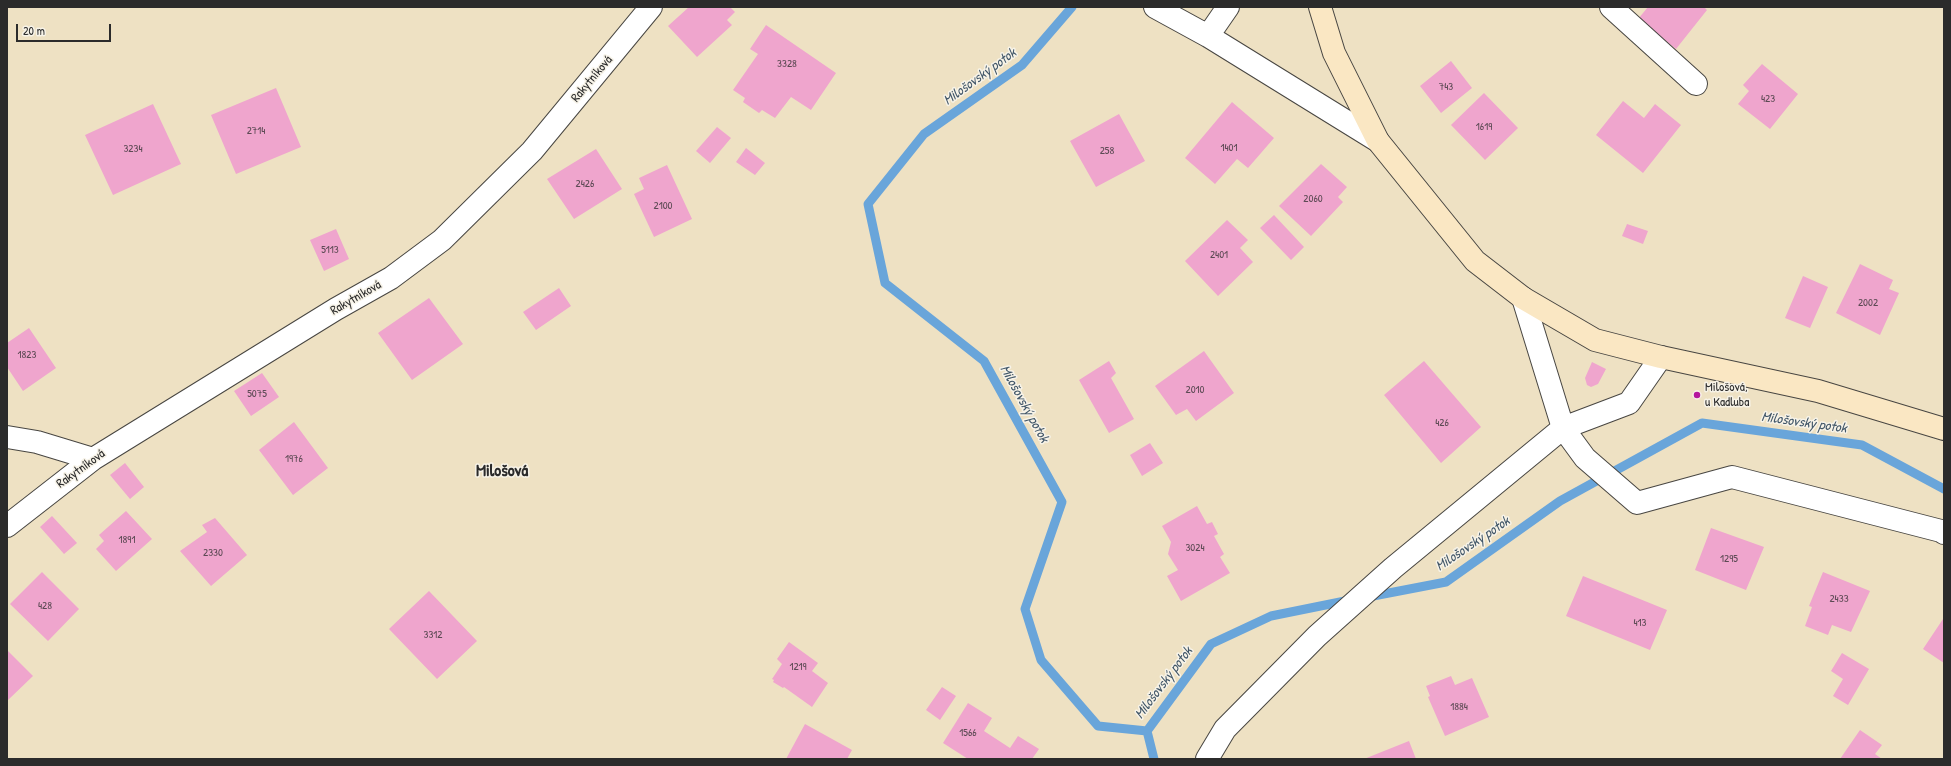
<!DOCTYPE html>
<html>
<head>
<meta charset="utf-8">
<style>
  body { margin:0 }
  #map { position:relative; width:1951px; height:766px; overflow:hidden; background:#eee1c3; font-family:"Patrick Hand",sans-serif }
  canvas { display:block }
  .frame { position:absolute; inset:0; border:8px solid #2b2b2b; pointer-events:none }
  .scale { position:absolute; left:16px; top:24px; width:95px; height:18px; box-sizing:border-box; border:2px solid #2b2b2b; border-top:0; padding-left:5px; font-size:12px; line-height:14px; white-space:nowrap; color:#2b2b2b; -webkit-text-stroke:3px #f7f3e8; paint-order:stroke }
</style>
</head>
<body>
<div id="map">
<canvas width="1951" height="766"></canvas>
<div class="frame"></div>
<div class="scale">20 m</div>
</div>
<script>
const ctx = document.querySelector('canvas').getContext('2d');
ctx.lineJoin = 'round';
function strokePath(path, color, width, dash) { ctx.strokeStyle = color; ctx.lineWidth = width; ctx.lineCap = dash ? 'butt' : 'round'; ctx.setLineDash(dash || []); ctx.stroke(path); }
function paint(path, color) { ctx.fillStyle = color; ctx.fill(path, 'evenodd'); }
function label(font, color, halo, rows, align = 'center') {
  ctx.font = font + ' "Patrick Hand",sans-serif'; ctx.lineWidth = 3; ctx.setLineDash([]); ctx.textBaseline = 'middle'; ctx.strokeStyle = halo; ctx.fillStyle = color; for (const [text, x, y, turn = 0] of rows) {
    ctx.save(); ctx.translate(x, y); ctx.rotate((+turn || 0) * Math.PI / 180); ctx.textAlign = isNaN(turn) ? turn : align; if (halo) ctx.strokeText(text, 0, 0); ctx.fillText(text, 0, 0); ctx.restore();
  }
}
const stream = new Path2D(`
  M1072,7l-50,58 -98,69 -56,70 17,79 99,78 78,141 -37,107 16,51 57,66 49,5 64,-87 60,-28 79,-16
  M1368,597l78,-15 114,-81 142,-78 160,22 82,44
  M1147,731l7,28`);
const building = new Path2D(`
  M689,7h41l5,5 -8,8 5,5 -35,32 -29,-31z
  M1648,7h56l3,3 -31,39 -38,-30z
  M766,25l70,48 -25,37 -20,-13 -16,21 -13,-8 -3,3 -16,-11 2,-4 -12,-8 25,-36 -8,-5z
  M1451,61l21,27 -31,25 -21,-27z
  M1762,64l36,30 -28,35 -32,-25 11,-13 -6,-6z
  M276,88l25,59 -65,27 -25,-59z
  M1484,93l34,35 -33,32 -34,-35z
  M1623,101l21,17 11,-14 26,21 -38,48 -47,-38z
  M1232,102l42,36 -26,30 -11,-9 -22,25 -30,-26z
  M153,104l28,60 -68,31 -28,-60z
  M1119,114l26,47 -49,26 -26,-46z
  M717,127l14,11 -21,25 -14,-12z
  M746,148l19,15 -10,12 -19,-13z
  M596,149l26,40 -48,30 -27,-40z
  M1321,164l26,23 -9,10 5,5 -32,34 -32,-30z
  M667,165l25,54 -38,18 -20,-43 10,-5 -5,-11z
  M1274,215l30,32 -13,13 -31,-32z
  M1227,220l21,20 -8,8 13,14 -35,34 -33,-35z
  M1627,224l21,7 -5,13 -21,-8z
  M336,229l13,30 -25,12 -14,-31z
  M1860,264l33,16 -4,9 10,4 -19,42 -44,-22z
  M1803,276l25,11 -18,41 -25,-10z
  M559,288l12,18 -35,24 -13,-18z
  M429,298l34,46 -51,36 -34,-47z
  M29,328l27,40 -33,23 -16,-24v-24z
  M1204,351l30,42 -38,28 -9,-12 -11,6 -21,-29z
  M1109,361l7,12 -5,5 23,41 -25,14 -30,-53z
  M1424,361l57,66 -40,36 -57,-68z
  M1592,362l14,7 -8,15 -7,3 -4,-2 -2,-7z
  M262,373l17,24 -28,19 -17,-25z
  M294,422l34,46 -35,27 -34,-45z
  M1150,443l13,20 -21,13 -12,-21z
  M125,463l19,24 -14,12 -20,-24z
  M1197,506l10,18 5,-2 6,12 -4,2 10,18 -4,3 10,16 -49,28 -14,-25 11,-6 -10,-16 3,-12 -9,-16z
  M126,511l26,28 -36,32 -20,-22 8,-8 -5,-6z
  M52,516l25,27 -13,11 -24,-27z
  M215,518l32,37 -36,31 -31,-35 27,-19 -5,-7z
  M1711,528l53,19 -18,43 -51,-20z
  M42,572l37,37 -31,32 -38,-37z
  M1823,572l47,19 -19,41 -19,-7 -4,10 -23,-9 7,-19 -3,-1z
  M1583,576l84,34 -17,40 -84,-34z
  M429,591l48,50 -40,38 -48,-50z
  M1943,619l1,1v43l-21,-14z
  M789,642l29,21 -6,8 16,12 -16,24 -28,-20 -1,1 -10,-6 1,-2 -2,-1 10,-15 -5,-5z
  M7,650l26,26 -26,25z
  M1842,653l27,16 -21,36 -15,-9 10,-17 -12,-8z
  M1451,676l4,9 17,-7 17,39 -44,19 -17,-39 2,-1 -4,-10z
  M942,687l14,9 -16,24 -14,-10z
  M968,703l24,15 -8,13 26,17 8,-12 21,13 -7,10h-64l-25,-16z
  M805,724l47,26 -5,9h-61z
  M1860,730l22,15 -7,9 7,5h-42z
  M1409,741l7,18h-52z`);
const street = new Path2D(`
  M1155,7l53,29 170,105
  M1611,7l85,77
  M1208,36l20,-29
  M1523,298l40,130 22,30 52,45 95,-26 209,54 3,2
  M7,437l30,5 56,17
  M7,526l86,-67 243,-150 55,-31 51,-38 90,-89 119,-144
  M1207,759l18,-30 92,-93 76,-68 170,-140 66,-25 32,-46`);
const secondary = new Path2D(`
  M1320,7l14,46 44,88 97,120 48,37 72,42 66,17 157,34 126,38`);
const markers = [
  [1697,395,4,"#b5179e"]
];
const numberNames = [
  ["3328",787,64],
  ["743",1446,87],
  ["423",1768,99],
  ["1619",1484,127],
  ["2714",256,131],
  ["1401",1229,148],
  ["3234",133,149],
  ["258",1107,151],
  ["2426",585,184],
  ["2060",1313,199],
  ["2100",663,206],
  ["5113",330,250],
  ["2401",1219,255],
  ["2002",1868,303],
  ["1823",27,355],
  ["2010",1195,390],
  ["5075",257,394],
  ["426",1442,423],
  ["1976",294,459],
  ["1891",127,540],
  ["3024",1195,548],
  ["2330",213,553],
  ["1295",1729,559],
  ["2433",1839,599],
  ["428",45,606],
  ["413",1640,623],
  ["3312",433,635],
  ["1219",798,667],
  ["1884",1459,707],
  ["1566",968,733]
];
const streetNames = [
  ["Rakytníková",592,79,-50],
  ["Rakytníková",356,298,-30],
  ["Rakytníková",81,469,-36]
];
const poiNames = [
  ["Milošová,",1705,388],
  ["u Kadluba",1705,403]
];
const waterNames = [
  ["Milošovský potok",980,77,-36],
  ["Milošovský potok",1024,404,61],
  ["Milošovský potok",1804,423,8],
  ["Milošovský potok",1473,544,-34],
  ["Milošovský potok",1164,683,-53]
];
const districtNames = [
  ["Milošová",502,471]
];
strokePath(stream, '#69a5da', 9);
paint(building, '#efa5cd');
strokePath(street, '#484642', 24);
strokePath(secondary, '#484642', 24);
strokePath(street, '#fff', 22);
strokePath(secondary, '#fae7c3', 22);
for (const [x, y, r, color] of markers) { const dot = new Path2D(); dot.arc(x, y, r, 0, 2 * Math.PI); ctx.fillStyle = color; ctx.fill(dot); strokePath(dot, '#f7f3e8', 1.5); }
label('11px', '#5c4a54', null, numberNames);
label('13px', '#2b2b2b', '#f7f3e8', streetNames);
label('13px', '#2b2b2b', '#f7f3e8', poiNames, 'left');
label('italic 14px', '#415668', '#f7f3e8', waterNames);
label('bold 17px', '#2b2b2b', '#f7f3e8', districtNames);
</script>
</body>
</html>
